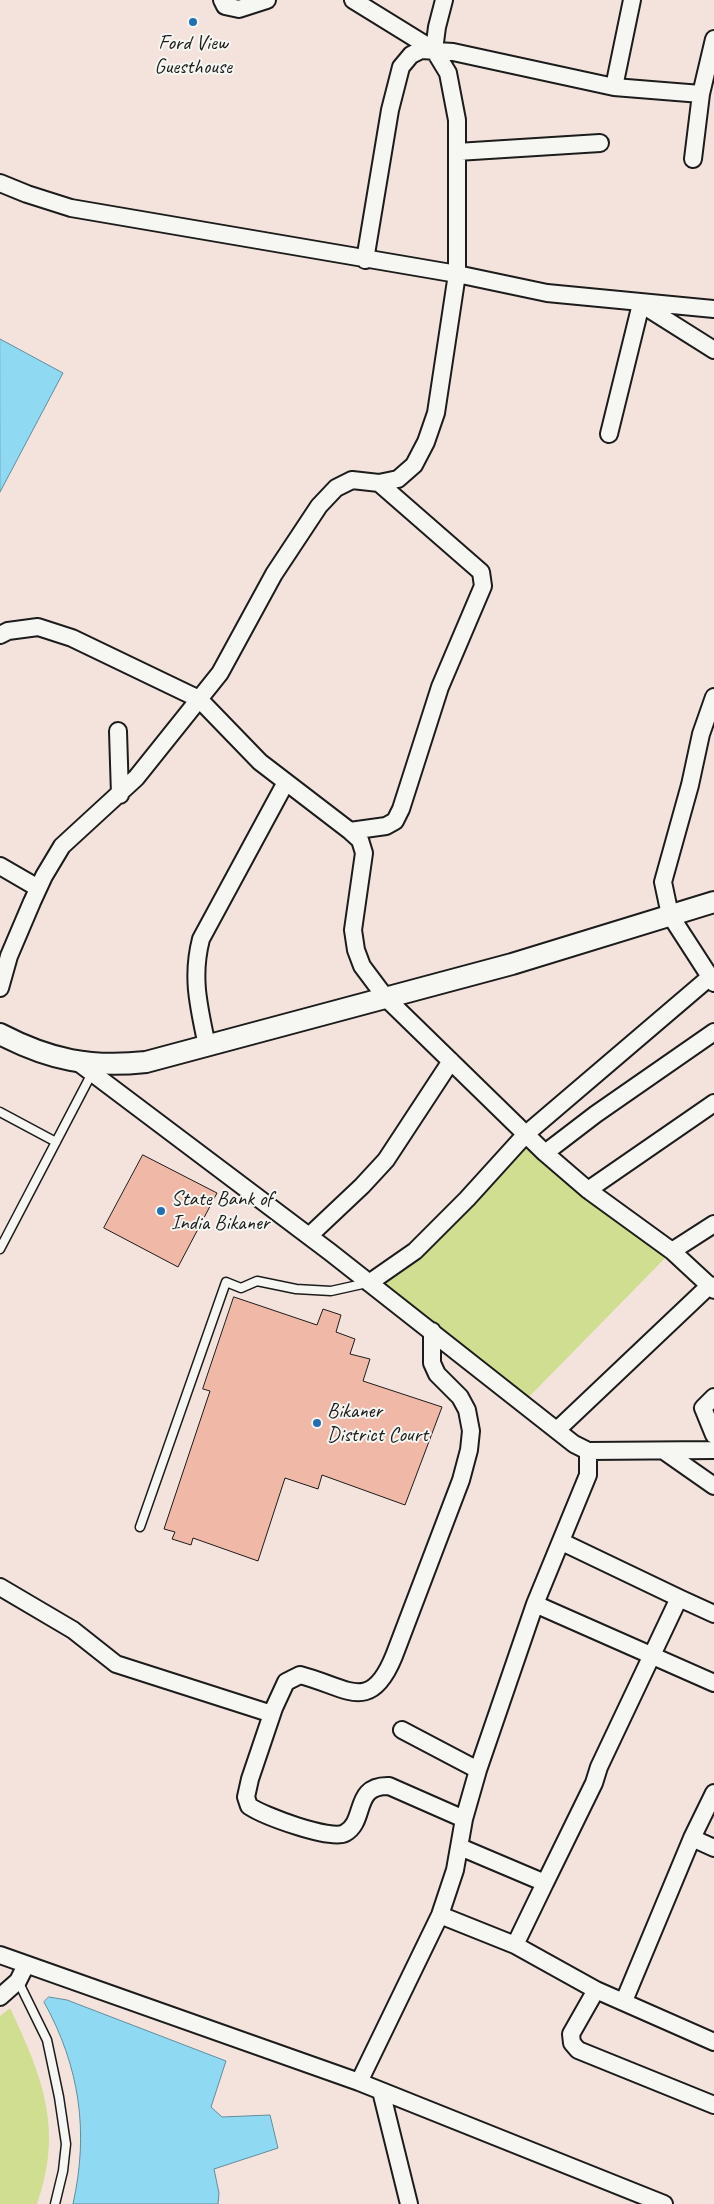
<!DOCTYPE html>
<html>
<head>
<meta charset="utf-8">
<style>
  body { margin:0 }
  canvas { display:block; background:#f4e3dc }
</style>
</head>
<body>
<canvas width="714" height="2204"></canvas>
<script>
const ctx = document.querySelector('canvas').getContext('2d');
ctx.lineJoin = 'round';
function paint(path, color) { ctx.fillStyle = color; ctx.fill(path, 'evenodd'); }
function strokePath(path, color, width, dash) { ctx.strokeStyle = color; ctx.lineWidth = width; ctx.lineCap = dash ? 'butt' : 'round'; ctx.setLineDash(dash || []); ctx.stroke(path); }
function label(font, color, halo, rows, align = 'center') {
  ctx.font = font + ' Caveat,sans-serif'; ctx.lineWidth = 4; ctx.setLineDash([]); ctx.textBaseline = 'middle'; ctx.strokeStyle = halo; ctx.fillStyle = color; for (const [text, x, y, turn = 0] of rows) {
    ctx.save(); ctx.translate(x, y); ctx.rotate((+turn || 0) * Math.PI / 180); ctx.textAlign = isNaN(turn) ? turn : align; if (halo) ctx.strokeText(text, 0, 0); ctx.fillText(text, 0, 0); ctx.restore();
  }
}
const green = new Path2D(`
  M526,1134l146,117 -149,152 -154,-120z
  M10,2008c32,68 54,121 27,196h-37v-188z`);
const water = new Path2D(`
  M0,339l63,34 -63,119z
  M49,1997l18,3 159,61 -15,46 11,10 48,-2 8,33 -64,21 5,24 -1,11h-145c16,-72 7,-137 -29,-202z`);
const building = new Path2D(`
  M143,1155l74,38 -39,74 -74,-39z
  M234,1297l83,28 6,-16 18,6 -5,17 19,7 -5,15 20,5 -7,22 79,26 -37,98 -83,-30 -4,14 -33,-11 -27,83 -65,-23 -2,7 -19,-6 3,-7 -11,-3 46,-138 -7,-2z`);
const service = new Path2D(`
  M0,1112l56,30
  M0,1249l92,-176
  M140,1527l86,-245 15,6 16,-7 39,8 35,2 36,-8
  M18,1981l29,59 12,57 7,47 -3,27 -8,33`);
const minor = new Path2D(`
  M222,0l3,6 14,3 28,-9
  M353,0l81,50
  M614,87l18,-87
  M457,152l143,-9
  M693,159l8,-65 13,-55
  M0,183l27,11 44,14 386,66 90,19 167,16
  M365,260l25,-150 11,-43 10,-12 10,-5 32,2 161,35 87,7
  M609,434l32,-130 73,46
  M0,635l8,-4 30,-4 34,11 127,61 61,63 90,69 10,9 4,13 -11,77 3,20 6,16 24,32 159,155 43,37 84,61 42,39
  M714,697l-13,37 -11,51 -27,97 7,33 44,68
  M118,731l2,64
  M350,831l36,-5 9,-5 6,-12 39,-122 43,-101 -2,-14 -102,-89
  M0,866l38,22
  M0,988l9,-32 23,-54 12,-26 18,-30 74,-68 84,-105 54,-99 45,-68 17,-18 16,-8 27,3 19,-4 16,-14 12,-23 10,-29 21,-139v-154l-9,-47 -14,-23 3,-23 7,-27
  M207,1046c-8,-39 -16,-68 -6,-107l85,-157
  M79,1063l251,189 244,192 14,7 126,-1
  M545,1153l51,-39 118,-82
  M588,1190l126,-87
  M309,1236l53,-50 24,-26 65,-99
  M672,1251l42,-27
  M369,1283l46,-32 52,-52 59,-65 184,-157
  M432,1331v32l5,11 23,23 7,13 4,21 -2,19 -8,30 -67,176c-24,59 -47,31 -94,19l-14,7 -12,26 -24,71 -4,18 3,9c15,10 82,35 96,27 22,-12 7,-48 44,-47l75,33
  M714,1397l-11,11 11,27
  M557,1430l153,-145
  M664,1451l50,35
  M562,1542l117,56
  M0,1587l73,43 43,34 156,50
  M535,1604l179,79
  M402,1730l76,40
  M714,1793l-22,45 22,10
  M460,1847l85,36 49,-100 5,-16 80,-169 35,16
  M545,1883l-30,62 81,45 118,52
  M440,1915l75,30
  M0,1955l359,127 305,122
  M596,1990l-25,44 1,9 6,7 136,55
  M0,1997l18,-16 8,-16
  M624,2001l68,-163
  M359,2082l81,-167 15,-45 9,-51 14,-49 57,-166 53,-129v-24
  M381,2091l28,113`);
const tertiary = new Path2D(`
  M0,1034c50,26 90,34 146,28l366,-98 202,-62`);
const markers = [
  [193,22,5,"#1f6fb2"],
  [161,1211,5,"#1f6fb2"],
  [317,1423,5,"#1f6fb2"]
];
const poiNames = [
  ["Ford View",193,43,"center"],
  ["Guesthouse",193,67,"center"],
  ["State Bank of",171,1199],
  ["India Bikaner",171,1223],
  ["Bikaner",327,1411],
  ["District Court",327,1435]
];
paint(green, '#d0de91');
paint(water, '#90d9f2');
strokePath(water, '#628d9c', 1);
paint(building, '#f0b8a7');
strokePath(building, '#1c1c1c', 1);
strokePath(service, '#1c1c1c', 11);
strokePath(minor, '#1c1c1c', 20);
strokePath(tertiary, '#1c1c1c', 24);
strokePath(service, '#f6f6f2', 8);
strokePath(minor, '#f6f6f2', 16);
strokePath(tertiary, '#f6f6f2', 20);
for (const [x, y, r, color] of markers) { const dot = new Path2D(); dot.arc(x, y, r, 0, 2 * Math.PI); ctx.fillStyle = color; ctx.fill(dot); strokePath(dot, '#f6f6f2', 2); }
label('21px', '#1c1c1c', '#f6f6f2', poiNames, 'left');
</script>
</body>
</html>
